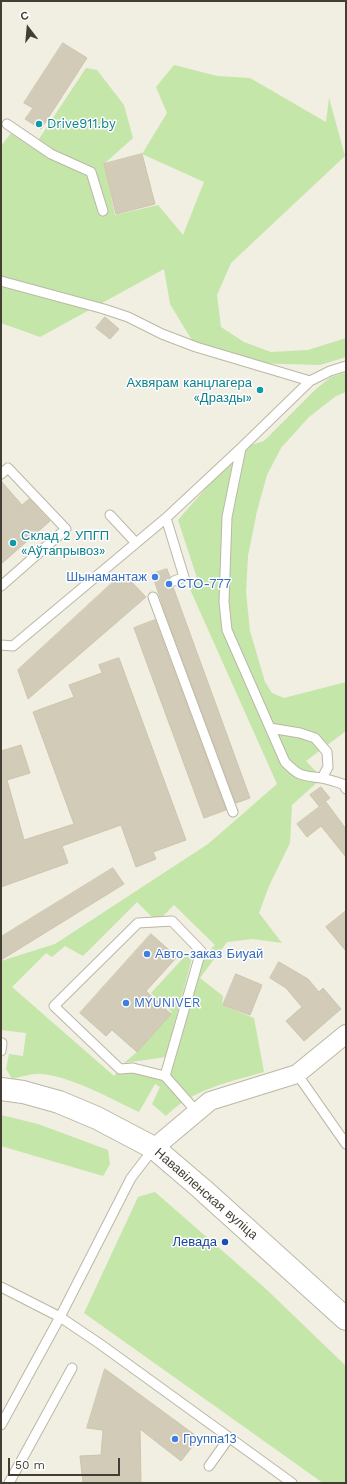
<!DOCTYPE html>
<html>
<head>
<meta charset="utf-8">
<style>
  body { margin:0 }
  #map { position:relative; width:347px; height:1484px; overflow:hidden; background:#f1eee2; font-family:"Work Sans",sans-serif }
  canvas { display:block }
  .frame { position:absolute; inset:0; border:2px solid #423e33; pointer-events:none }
  .north { position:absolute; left:8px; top:8px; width:40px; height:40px; -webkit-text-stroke:3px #fff; paint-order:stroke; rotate:344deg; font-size:11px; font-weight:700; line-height:16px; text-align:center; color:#423e33 }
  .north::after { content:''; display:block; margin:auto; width:14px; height:18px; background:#423e33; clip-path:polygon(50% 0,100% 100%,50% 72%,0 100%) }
  .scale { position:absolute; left:8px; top:1458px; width:112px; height:18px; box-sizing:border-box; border:2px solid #423e33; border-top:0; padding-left:5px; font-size:12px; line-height:14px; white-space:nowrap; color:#423e33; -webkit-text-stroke:3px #fff; paint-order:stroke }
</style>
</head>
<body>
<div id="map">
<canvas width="347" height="1484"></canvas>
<div class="frame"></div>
<div class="north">С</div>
<div class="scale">50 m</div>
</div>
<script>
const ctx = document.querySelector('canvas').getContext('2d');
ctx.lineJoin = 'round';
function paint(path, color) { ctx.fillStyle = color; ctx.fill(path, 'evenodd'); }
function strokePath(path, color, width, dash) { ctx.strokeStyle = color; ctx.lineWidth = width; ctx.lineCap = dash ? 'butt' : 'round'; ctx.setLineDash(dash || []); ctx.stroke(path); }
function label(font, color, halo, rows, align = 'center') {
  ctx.font = font + ' "Work Sans",sans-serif'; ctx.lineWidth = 3; ctx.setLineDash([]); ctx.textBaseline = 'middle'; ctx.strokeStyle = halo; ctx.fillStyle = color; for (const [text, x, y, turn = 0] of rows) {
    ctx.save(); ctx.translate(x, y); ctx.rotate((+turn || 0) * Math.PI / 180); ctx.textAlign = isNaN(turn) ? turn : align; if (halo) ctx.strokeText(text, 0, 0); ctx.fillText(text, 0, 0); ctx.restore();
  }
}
const green = new Path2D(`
  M174,65l43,11 33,2 76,44 3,-24 16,58 -114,107 -14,32 4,32 23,15 27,10 37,-2 38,-12v19l-26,8 -71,-2 -53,-16 -26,-43 -6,-35 -124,68 -39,-14v-177l10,-13 22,15 53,-80 11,2 27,35 9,33 -29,26 11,51 43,-10 25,30 21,-53 -62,-28 25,-41 -11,-26z
  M346,372v20l-10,4 -27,21 -28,31 -14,27 -10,36 -9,45 -2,36 4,39 15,51 7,11 12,5 62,-16v49l-40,30 16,17 -30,27 -2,38 -21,43 -10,27 23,30 -29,-4 -26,3 -27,36 23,18 -1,9 32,13 10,54c-35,10 -71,17 -98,44l-14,-12 8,-17 -5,-3 -16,28c-28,-13 -66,-35 -97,-38 -9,-1 -21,3 -30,5l-6,-10 3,-15 14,2 3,-23 -25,-3v-69l54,-17 153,-100 69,-60 -88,-197 9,-6 -20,-61 63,-72 23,-7 52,-52 15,-12zM137,902l20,20 17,-17 41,40 -17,17 -33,113 -45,-6 -6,7 -102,-89 34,-34 6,4 13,-11 18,10z
  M188,953l4,5 -26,99 -42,6 13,-11 35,-40 -21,-19z
  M1,1115l37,9 70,26 2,14 -7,12 -102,-30z
  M155,1192l111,97 80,77v117h-23l-239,-170 54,-116z`);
const building = new Path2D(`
  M63,43l24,15 -46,71 -16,-10 8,-11 -9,-5z
  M142,154l13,50 -39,10 -12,-50z
  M105,317l14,12 -9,10 -14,-11z
  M1,481l21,24 7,-6 21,22 -49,43z
  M167,569l3,8 -2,6 5,4 77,211 -14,5 -70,-188 -14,-41z
  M123,573l23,24 -118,102 -10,-29z
  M155,620l71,190 -22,8 -70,-190z
  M119,658l67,182 -33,12 3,7 -20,8 -15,-42 -59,21 6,17 -67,24v-136l20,-6 9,28 -23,7 17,60 50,-16 -41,-112 41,-15 -5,-12 33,-12 -3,-8z
  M321,787l9,11 -11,8 -9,-11z
  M326,802l20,27v28l-25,-31 -14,11 -10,-13z
  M113,868l11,16 -123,76v-23z
  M346,911v40l-20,-24z
  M151,934l26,23 -31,34 25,23 -34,38 -25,-22 -6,6 -26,-23z
  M279,962l29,17 11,13 4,-4 18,21 -37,32 -18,-20 16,-14 -16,-19 -16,-10z
  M236,974l26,11 -12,30 -27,-10z
  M105,1369l94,69 -18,23 -41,-32 1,54h-58l-3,-27 21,-1 2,-25 -16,-2z`);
const service = new Path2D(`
  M7,124l44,30 40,18 12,39
  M1,281l103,28 24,8 34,17 34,13 114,34
  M241,448l-14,69 -3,85 3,28 58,132c15,15 16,13 36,16 7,1 15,4 22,6l3,5
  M1,474l7,-6 58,61 -65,57
  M110,515l26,28
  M166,518l18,59 -10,4
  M153,597l80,215
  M1,645l12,1 153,-128 75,-70 69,-67 20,-10 16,-5
  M270,728l30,5 15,5 12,14 1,15 -6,11
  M1,1051l1,-8
  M297,1074l49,70
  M165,1076l36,-125 -29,-30 -34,2 -84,83 66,63 13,-1 32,8 32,36
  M1,1287l59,30 40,27 192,139
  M1,1425l59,-108 71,-139 23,-30
  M209,1466l20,-28
  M9,1483l63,-115`);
const minor = new Path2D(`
  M154,1148l56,-47 87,-27 49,-40`);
const tertiary = new Path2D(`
  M1,1089l22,3 36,10 38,16 57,30 48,41 144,130`);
const markers = [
  [39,124,4,"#0f9aa8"],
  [260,390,4,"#0f9aa8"],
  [13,543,4,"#0f9aa8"],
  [155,577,4,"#3f7fe0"],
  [169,584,4,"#3f7fe0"],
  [147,954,4,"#3f7fe0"],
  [126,1003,4,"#3f7fe0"],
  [225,1242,4,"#1a4fb4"],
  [175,1439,4,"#3f7fe0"]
];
const cultureNames = [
  ["Drive911.by",47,124],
  ["Ахвярам канцлагера",252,383,"right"],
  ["«Дразды»",252,398,"right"],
  ["Склад 2 УПГП",21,536],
  ["«Аўтапрывоз»",21,551]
];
const shopNames = [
  ["Шынамантаж",147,577,"right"],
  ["СТО-777",177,584],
  ["Авто-заказ Биуай",155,954],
  ["MYUNIVER",134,1003],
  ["Группа13",183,1439]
];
const streetNames = [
  ["Нававіленская вуліца",206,1194,41]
];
const transitNames = [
  ["Левада",217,1242]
];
paint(green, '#c4e6a9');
paint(building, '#d2cbb7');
strokePath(building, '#cdc4ab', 1);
strokePath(service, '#bcb7a5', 11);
strokePath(minor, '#bcb7a5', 20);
strokePath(tertiary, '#bcb7a5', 24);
strokePath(service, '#fff', 9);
strokePath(minor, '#fff', 18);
strokePath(tertiary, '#fff', 22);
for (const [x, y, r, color] of markers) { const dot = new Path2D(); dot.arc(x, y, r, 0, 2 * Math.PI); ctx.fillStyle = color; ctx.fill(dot); strokePath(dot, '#fff', 1.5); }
label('13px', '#0d838f', '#fff', cultureNames, 'left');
label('13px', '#366cbe', '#fff', shopNames, 'left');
label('13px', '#423e33', '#fff', streetNames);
label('13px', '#164399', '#fff', transitNames, 'right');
</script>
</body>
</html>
